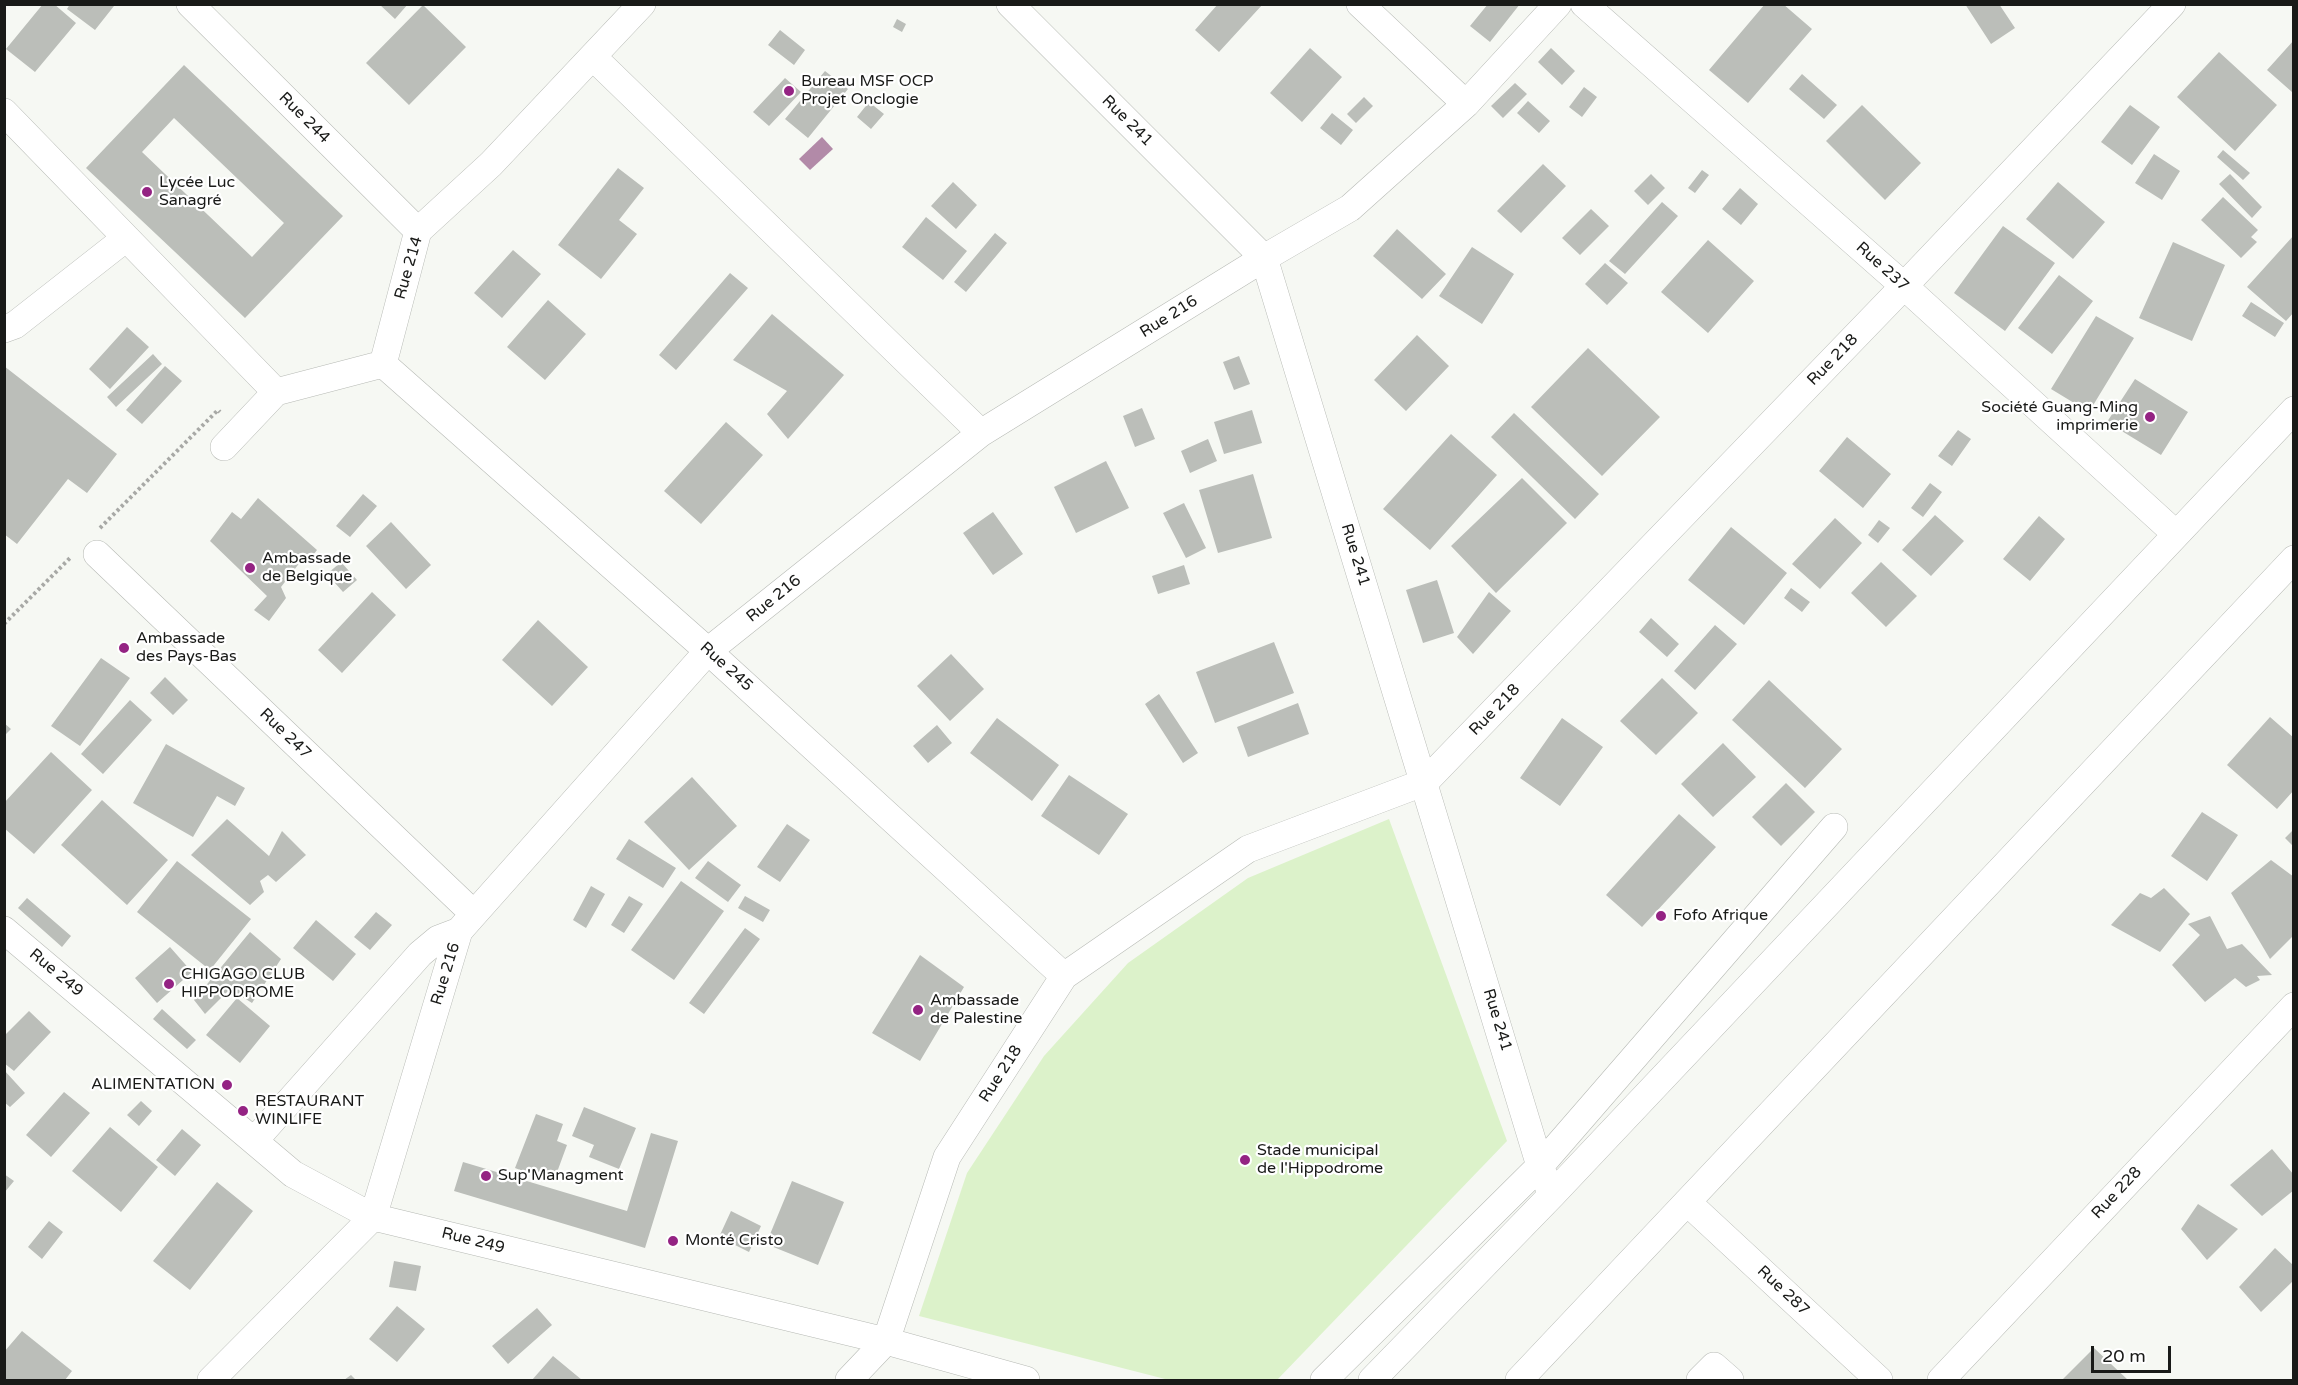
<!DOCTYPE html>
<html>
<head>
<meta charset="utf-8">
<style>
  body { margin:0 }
  #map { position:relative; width:2298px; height:1385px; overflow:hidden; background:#f6f8f3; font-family:"Varela Round",sans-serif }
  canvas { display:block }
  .frame { position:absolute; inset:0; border:6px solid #191a18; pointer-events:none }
  .scale { position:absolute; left:2091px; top:1346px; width:80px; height:27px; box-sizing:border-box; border:3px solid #191a18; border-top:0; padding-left:8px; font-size:18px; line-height:21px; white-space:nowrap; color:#191a18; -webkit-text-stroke:4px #fff; paint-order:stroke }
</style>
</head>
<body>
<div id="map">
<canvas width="2298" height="1385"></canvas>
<div class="frame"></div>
<div class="scale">20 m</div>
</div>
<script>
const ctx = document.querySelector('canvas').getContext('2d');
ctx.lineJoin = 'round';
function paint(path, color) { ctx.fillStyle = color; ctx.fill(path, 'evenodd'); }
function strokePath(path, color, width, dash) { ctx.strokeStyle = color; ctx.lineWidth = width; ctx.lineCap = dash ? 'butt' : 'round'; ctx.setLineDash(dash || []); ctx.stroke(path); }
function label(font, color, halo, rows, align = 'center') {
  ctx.font = font + ' "Varela Round",sans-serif'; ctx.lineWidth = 4.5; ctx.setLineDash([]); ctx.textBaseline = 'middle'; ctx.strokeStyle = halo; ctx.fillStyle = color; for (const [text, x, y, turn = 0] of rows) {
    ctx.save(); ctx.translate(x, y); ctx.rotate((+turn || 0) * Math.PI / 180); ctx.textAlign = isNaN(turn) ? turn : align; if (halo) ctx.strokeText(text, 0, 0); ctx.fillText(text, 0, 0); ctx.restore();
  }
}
const green = new Path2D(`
  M1389,819l118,322 -230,239h-108l-250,-64 48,-143 77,-117 84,-93 120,-85z`);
const water = new Path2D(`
  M822,137l11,12 -23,21 -11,-11z`);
const building = new Path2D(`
  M43,4h11l22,19 -41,49 -29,-23z
  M70,4h42l2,2 -19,24 -28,-21z
  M379,4h29l-13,15z
  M1218,4h45l-44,48 -24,-22z
  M1488,4h32l-30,38 -20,-16z
  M1765,4h18l29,25 -64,74 -39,-33z
  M1965,4h34l16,24 -24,16z
  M423,5l43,42 -57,58 -43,-42z
  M897,19l9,5 -4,8 -9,-5z
  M780,30l25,20 -11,15 -26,-20z
  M2294,40v51l-2,1 -25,-22z
  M1310,48l32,29 -40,45 -32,-29z
  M1551,48l24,23 -13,14 -24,-23z
  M2219,52l58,53 -42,46 -58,-54z
  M184,65l159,151 -98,102 -159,-150zM174,118l110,105 -32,34 -110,-105z
  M825,71l23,18 -40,49 -23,-19z
  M1802,74l35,31 -13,14 -35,-30z
  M785,78l16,14 -32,34 -16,-14z
  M1515,83l12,11 -24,24 -12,-12z
  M1584,87l13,10 -15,20 -13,-10z
  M1364,97l9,9 -17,17 -9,-9z
  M1528,101l22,20 -11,12 -22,-20z
  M869,102l15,12 -13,15 -14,-12z
  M1862,105l59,58 -36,37 -59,-59z
  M2130,105l30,22 -28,38 -31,-23z
  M1332,113l21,17 -12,15 -21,-17z
  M2223,150l27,23 -7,7 -26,-23z
  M2154,154l26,17 -18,29 -27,-17z
  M1543,164l23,22 -45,47 -24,-22z
  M618,168l26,20 -25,32 18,14 -36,45 -43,-34z
  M1702,170l7,5 -14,18 -7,-5z
  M1651,174l14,14 -17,17 -14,-14z
  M2230,174l32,33 -10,11 -33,-34z
  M953,182l24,23 -21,24 -25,-23z
  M2058,182l47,40 -32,37 -47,-40z
  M1740,188l18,16 -17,21 -19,-16z
  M2223,197l35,33 -7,7 6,5 -16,16 -40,-38z
  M1662,202l16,14 -53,58 -16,-13z
  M1591,209l18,17 -29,29 -18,-17z
  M926,217l41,34 -24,29 -41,-33z
  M2003,226l52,37 -50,68 -51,-38z
  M1397,229l49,45 -24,25 -49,-43z
  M995,233l12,10 -41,49 -12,-10z
  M2294,235v77l-8,9 -39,-34z
  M1708,240l46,41 -46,52 -47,-41z
  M2173,242l52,23 -33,76 -53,-23z
  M1472,247l42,27 -32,50 -43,-28z
  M513,250l28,24 -39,44 -28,-25z
  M1605,263l23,20 -21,22 -22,-21z
  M730,273l18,15 -72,82 -17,-15z
  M2059,275l34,26 -41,53 -34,-26z
  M548,300l38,34 -41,46 -38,-33z
  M2251,302l33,21 -9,14 -33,-21z
  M772,314l72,61 -56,64 -21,-25 20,-23 -54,-31z
  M2096,316l38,22 -45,74 -38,-23z
  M127,327l22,20 -39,42 -21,-20z
  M1417,335l32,31 -43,45 -32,-31z
  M1588,348l72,69 -58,59 -71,-69z
  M153,354l9,10 -46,43 -9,-10z
  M1239,356l11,28 -16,6 -11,-28z
  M4,366l113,88 -30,39 -19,-14 -51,65 -13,-10z
  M165,366l17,15 -40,43 -16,-14z
  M2135,379l53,33 -27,43 -54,-33z
  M1142,408l13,31 -20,8 -12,-31z
  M1252,410l10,33 -38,11 -10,-32z
  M1514,413l85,81 -24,25 -84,-82z
  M726,422l37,33 -62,69 -37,-33z
  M1958,430l13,9 -19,27 -14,-10z
  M1451,434l46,41 -67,75 -47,-41z
  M1847,437l44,37 -28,34 -44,-37z
  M1208,439l9,22 -27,12 -9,-22z
  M1106,461l23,47 -53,25 -22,-46z
  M1253,474l19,64 -54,15 -19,-63z
  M1522,478l45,45 -71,70 -45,-47z
  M1930,483l12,9 -19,25 -12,-9z
  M363,494l14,12 -27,31 -14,-11z
  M258,498l59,52 -6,8 -7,-1 -23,30 5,11 -17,23 -15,-11 13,-14 -57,-55 22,-29 9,7z
  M1184,503l22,45 -20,10 -23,-45z
  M993,512l30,42 -30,21 -30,-42z
  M1935,515l29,26 -33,35 -29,-26z
  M2039,516l26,23 -35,42 -27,-22z
  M1835,518l27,25 -42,46 -28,-25z
  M1879,520l11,8 -12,15 -10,-8z
  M391,522l40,43 -25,24 -40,-43z
  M1731,527l56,46 -43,52 -56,-45z
  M341,562l16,18 -14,12 -16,-18z
  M1881,562l36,34 -31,31 -35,-34z
  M1184,565l6,19 -32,10 -6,-18z
  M1437,580l17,53 -31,10 -17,-53z
  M1791,588l19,14 -8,10 -18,-14z
  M372,592l24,23 -54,58 -24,-23z
  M1489,592l22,19 -38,43 -16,-17z
  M1651,618l28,26 -12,13 -28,-25z
  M538,620l50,47 -36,39 -50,-46z
  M1715,625l22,19 -42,46 -21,-19z
  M1274,642l20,51 -79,30 -19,-51z
  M951,654l33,35 -34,32 -33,-35z
  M101,658l29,20 -50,68 -29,-20z
  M165,677l23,23 -15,15 -23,-22z
  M1662,678l36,35 -42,42 -36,-34z
  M1769,680l73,69 -37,39 -73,-68z
  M1159,694l39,59 -15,10 -38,-59z
  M130,700l22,20 -49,54 -22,-20z
  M1298,703l11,31 -61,23 -11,-30z
  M2270,717l24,21v52l-17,19 -50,-44z
  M997,718l62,47 -27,36 -62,-48z
  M1562,718l41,29 -43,59 -40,-28z
  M4,723l7,6 -7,7z
  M937,725l15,18 -24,20 -15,-17z
  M1723,743l33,34 -43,40 -32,-33z
  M166,744l79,44 -10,18 -18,-10 -24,41 -60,-34z
  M51,752l41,38 -58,64 -30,-26v-25z
  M1069,775l59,39 -29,41 -58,-39z
  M692,777l45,49 -48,44 -45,-48z
  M1786,783l29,29 -34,34 -29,-29z
  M102,800l66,60 -41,45 -66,-60z
  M2202,812l36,23 -31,46 -36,-25z
  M1679,814l37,33 -74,80 -36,-32z
  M227,819l42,37 13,-25 24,24 -30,27 -8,-7 -8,6 4,11 -14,13 -59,-50z
  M787,824l23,16 -30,42 -23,-15z
  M2294,829v18l-9,-9z
  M629,839l47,29 -13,20 -47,-29z
  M2271,860l23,17v58l-24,24 -39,-66z
  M177,861l74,58 -41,51 -73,-58z
  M708,861l33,24 -13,17 -33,-24z
  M681,881l43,30 -50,69 -43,-30z
  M591,886l14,8 -19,34 -13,-8z
  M2164,888l26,26 -30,38 -49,-27 29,-32 11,5z
  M629,896l14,8 -19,29 -13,-8z
  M745,896l25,14 -7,12 -25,-14z
  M27,898l44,38 -9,11 -44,-39z
  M376,912l16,13 -22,25 -16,-13z
  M2210,916l17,33 15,-5 30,31 -15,1 3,4 -14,7 -11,-9 -30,24 -33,-37 28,-30 -12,-11z
  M316,920l40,34 -23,27 -40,-33z
  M745,928l15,11 -56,75 -15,-11z
  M250,932l31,27 -29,44 -22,-14 -25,25 -11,-14z
  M170,947l22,25 -35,31 -22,-25z
  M920,955l44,32 -44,74 -48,-28z
  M237,998l33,28 -30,37 -34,-28z
  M162,1009l34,31 -9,9 -34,-30z
  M29,1011l22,21 -37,39 -10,-8v-27z
  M4,1070l21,23 -15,14 -6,-5z
  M64,1092l26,21 -39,44 -25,-22z
  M141,1101l11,10 -13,15 -12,-11z
  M584,1107l52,21 -17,41 -30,-12 5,-12 -22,-9z
  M536,1114l27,10 -6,17 10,4 -11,30 -4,-1 -3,7 -34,-13z
  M110,1127l48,40 -37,45 -49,-41z
  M182,1129l19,16 -26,31 -19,-16z
  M651,1133l27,8 -33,107 -191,-57 9,-29 164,49z
  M2272,1149l22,26v15l-32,26 -32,-31z
  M4,1174l10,7 -10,12z
  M792,1181l52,21 -26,63 -52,-21z
  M217,1182l36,29 -63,79 -37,-29z
  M2198,1204l40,25 -31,31 -26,-31z
  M731,1211l30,15 -12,26 -30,-15z
  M49,1221l14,11 -21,27 -14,-12z
  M2275,1248l19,18v14l-33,32 -22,-25z
  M394,1261l27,5 -5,25 -27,-4z
  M397,1306l28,23 -28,33 -28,-23z
  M537,1308l15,17 -44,39 -16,-18z
  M22,1331l50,40 -7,9h-61v-28z
  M2094,1348l34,32h-66z
  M553,1356l29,24h-50z
  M351,1375l5,5h-12z`);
const path = new Path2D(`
  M100,528l118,-118 2,2
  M4,624l67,-67`);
const minor = new Path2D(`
  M190,4l228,227
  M1010,4l254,254 276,908 12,29
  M1360,4l106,100
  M1584,4l320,282 272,248
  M593,57l388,376
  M4,112l272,280
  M4,329l11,-4 111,-87
  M383,364l325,287 356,325
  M224,447l52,-55 107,-28 35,-133 73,-67 151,-160
  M97,554l377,360
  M4,930l289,244 80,43 513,124 140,39
  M254,1141l166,-187 18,-15 21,-8
  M1687,1202l192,178
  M211,1380l162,-163 86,-286 249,-280 273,-218 283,-175 86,-50 116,-104 92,-100
  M849,1380l37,-39 61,-184 117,-181 184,-127 177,-67 479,-496 268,-282
  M1324,1380l216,-214 294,-339
  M1372,1380l180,-185 742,-785
  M1519,1380l775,-821
  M1700,1380l14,-14 16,14
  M1941,1380l353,-374`);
const markers = [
  [789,91,6,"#942383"],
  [147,192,6,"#942383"],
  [2150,417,6,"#942383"],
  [250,568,6,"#942383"],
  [124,648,6,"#942383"],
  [1661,916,6,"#942383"],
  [169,984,6,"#942383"],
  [918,1010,6,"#942383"],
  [227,1085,6,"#942383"],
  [243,1111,6,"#942383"],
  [1245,1160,6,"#942383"],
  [486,1176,6,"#942383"],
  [673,1241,6,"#942383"]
];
const poiNames = [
  ["Bureau MSF OCP",801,82],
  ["Projet Onclogie",801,100],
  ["Lycée Luc",159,183],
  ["Sanagré",159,201],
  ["Société Guang-Ming",2138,408,"right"],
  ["imprimerie",2138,426,"right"],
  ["Ambassade",262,559],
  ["de Belgique",262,577],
  ["Ambassade",136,639],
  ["des Pays-Bas",136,657],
  ["Fofo Afrique",1673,916],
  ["CHIGAGO CLUB",181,975],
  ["HIPPODROME",181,993],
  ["Ambassade",930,1001],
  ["de Palestine",930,1019],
  ["ALIMENTATION",215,1085,"right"],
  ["RESTAURANT",255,1102],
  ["WINLIFE",255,1120],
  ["Stade municipal",1257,1151],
  ["de l'Hippodrome",1257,1169],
  ["Sup'Managment",498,1176],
  ["Monté Cristo",685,1241]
];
const streetNames = [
  ["Rue 244",304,118,45],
  ["Rue 241",1127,121,45],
  ["Rue 237",1882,267,42],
  ["Rue 214",409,268,-74],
  ["Rue 216",1169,317,-32],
  ["Rue 218",1833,360,-46],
  ["Rue 241",1355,555,73],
  ["Rue 216",774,599,-39],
  ["Rue 245",726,667,42],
  ["Rue 218",1495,710,-46],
  ["Rue 247",285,734,44],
  ["Rue 249",56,973,40],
  ["Rue 216",446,974,-73],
  ["Rue 241",1497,1020,73],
  ["Rue 218",1001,1074,-57],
  ["Rue 228",2117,1193,-47],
  ["Rue 249",473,1241,14],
  ["Rue 287",1783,1291,43]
];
paint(green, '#dcf2ca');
paint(water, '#b28aa8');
paint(building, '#bbbeb9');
strokePath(minor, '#b7bab5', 28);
strokePath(path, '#a8a9a6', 4, [3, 3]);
strokePath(minor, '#fff', 27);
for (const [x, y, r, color] of markers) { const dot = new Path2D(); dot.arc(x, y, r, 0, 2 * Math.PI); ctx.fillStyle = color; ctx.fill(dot); strokePath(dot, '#fff', 2); }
label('16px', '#191a18', '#fff', poiNames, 'left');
label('16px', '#191a18', '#fff', streetNames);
</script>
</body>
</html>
